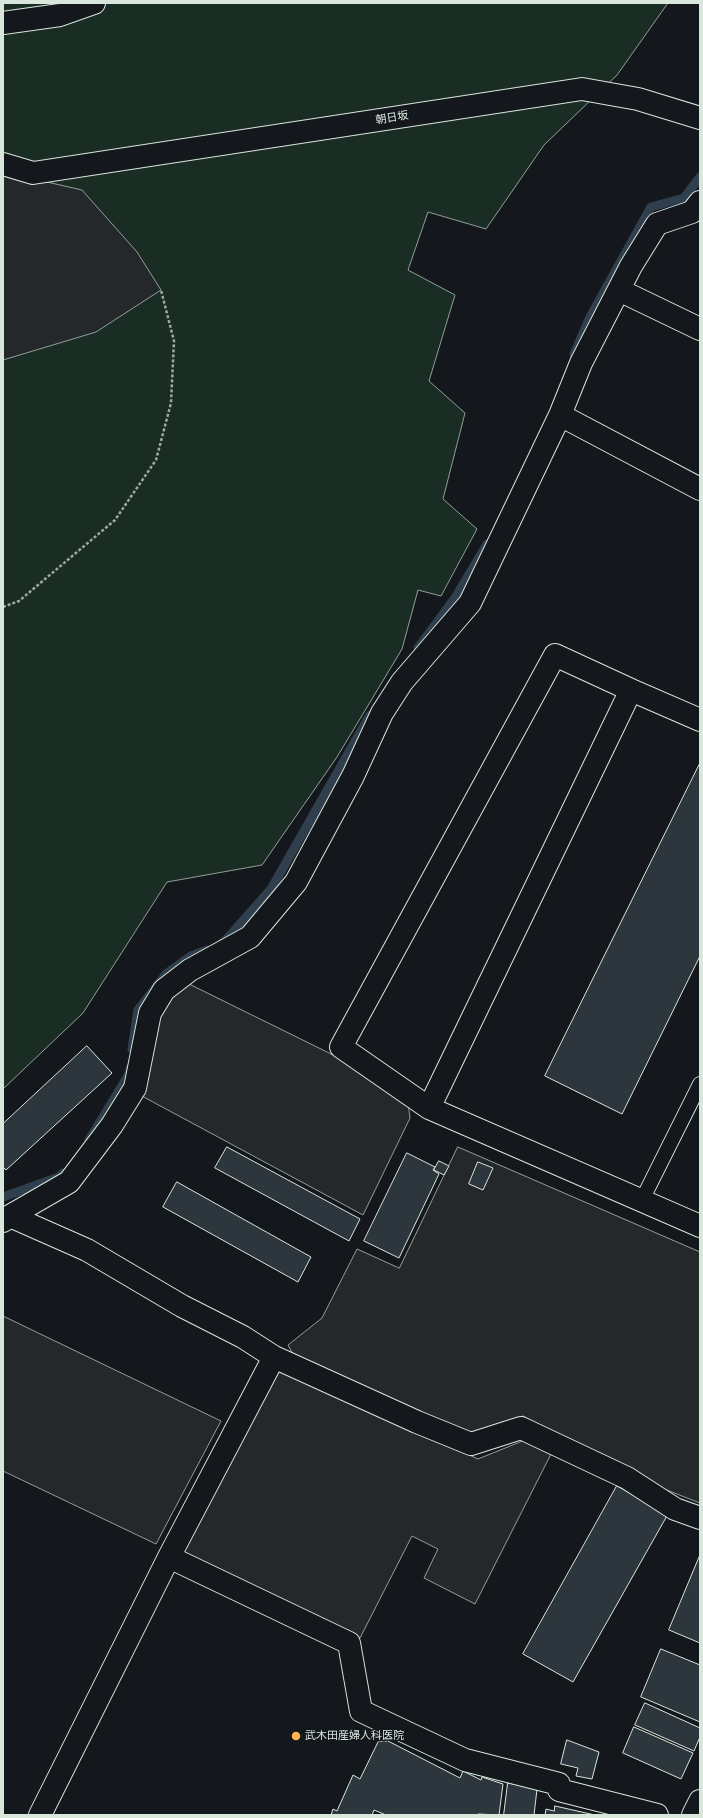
<!DOCTYPE html>
<html>
<head>
<meta charset="utf-8">
<style>
  body { margin:0 }
  #map { position:relative; width:703px; height:1818px; overflow:hidden; background:#14181c; font-family:Figtree,sans-serif }
  canvas { display:block }
  .frame { position:absolute; inset:0; border:4px solid #d8e6dc; pointer-events:none }
</style>
</head>
<body>
<div id="map">
<canvas width="703" height="1818"></canvas>
<div class="frame"></div>
</div>
<script>
const ctx = document.querySelector('canvas').getContext('2d');
ctx.lineJoin = 'round';
function paint(path, color) { ctx.fillStyle = color; ctx.fill(path, 'evenodd'); }
function strokePath(path, color, width, dash) { ctx.strokeStyle = color; ctx.lineWidth = width; ctx.lineCap = dash ? 'butt' : 'round'; ctx.setLineDash(dash || []); ctx.stroke(path); }
function label(font, color, halo, rows, align = 'center') {
  ctx.font = font + ' Figtree,"Noto Sans JP",sans-serif'; ctx.lineWidth = 3; ctx.setLineDash([]); ctx.textBaseline = 'middle'; ctx.strokeStyle = halo; ctx.fillStyle = color; for (const [text, x, y, turn = 0] of rows) {
    ctx.save(); ctx.translate(x, y); ctx.rotate((+turn || 0) * Math.PI / 180); ctx.textAlign = isNaN(turn) ? turn : align; if (halo) ctx.strokeText(text, 0, 0); ctx.fillText(text, 0, 0); ctx.restore();
  }
}
const green = new Path2D(`
  M3,3h665l-51,72 -73,70 -58,84 -58,-17 -20,58 47,25 -26,86 36,32 -22,86 34,30 -36,67 -23,-6 -16,59 -65,108 -75,108 -95,17 -84,131 -80,76z`);
const parking = new Path2D(`
  M3,172l79,18 55,62 24,38 -65,42 -93,28z
  M187,983l207,102 13,10 3,23 -47,97 -223,-120 17,-72 15,-25z
  M458,1147l242,105v251l-36,-14 -141,-73 -57,18 -172,-78 -6,-11 34,-27 35,-69 42,19z
  M3,1316l218,105 -65,123 -153,-73z
  M278,1368l200,91 47,-19 26,14 -76,150 -51,-26 14,-29 -26,-13 -52,102 -181,-84z`);
const stream = new Path2D(`
  M574,354l16,-37 61,-110 33,-9 16,-21
  M418,648l37,-50 32,-54
  M222,943l3,-2 46,-52 99,-174
  M132,1049l6,-39 28,-36 25,-18 16,-6
  M89,1140l40,-66 1,-6
  M3,1197l56,-20 4,-4`);
const building = new Path2D(`
  M700,763v193l-78,158 -77,-38z
  M87,1046l25,27 -106,97 -3,-3v-43z
  M227,1147l133,72 -11,22 -134,-73z
  M407,1153l28,14 -2,3 6,4 -40,84 -35,-17z
  M439,1161l10,5 -5,9 -10,-5z
  M478,1162l15,6 -10,22 -14,-6z
  M177,1182l134,75 -13,25 -135,-75z
  M617,1486l51,28 -95,168 -50,-28z
  M700,1555v88l-31,-13z
  M661,1649l39,16v57l-59,-25z
  M645,1703l55,25v9l-6,14 -59,-26z
  M634,1727l59,26 -12,26 -58,-26z
  M567,1740l32,12 -7,27 -16,-3 2,-8 -17,-4z
  M388,1741l72,37 3,-7 18,9 1,-3 21,7 -4,31 -21,-1v1h-92l-12,-5 -2,5h-41l2,-6 4,2 16,-36 7,4 18,-37z
  M508,1783l29,6 -3,26h-30z
  M555,1806l40,9h-50l1,-6 8,2z`);
const path = new Path2D(`
  M3,607l16,-6 96,-81 41,-60 15,-57 3,-62 -13,-51`);
const service = new Path2D(`
  M642,1200l58,-116`);
const minor = new Path2D(`
  M3,23l57,-8 34,-12
  M3,164l30,9 549,-84 56,10 62,19
  M619,290l81,39
  M560,415l140,74
  M631,690l-76,-35 -214,392 88,61 271,118
  M429,1108l202,-418 69,30
  M10,1216l77,34 95,56 61,31 31,20 143,65 54,22 50,-16 106,50 48,31 25,9
  M3,1221l7,-5 59,-34 43,-57 23,-37 15,-75 14,-23 26,-20 60,-33 46,-55 57,-106 29,-63 20,-31 68,-79 90,-188 21,-52 50,-97 26,-42 35,-12 8,-10
  M169,1557l180,86 12,68 104,49 94,24v6l98,25
  M40,1815l129,-258 105,-200`);
const tertiary = new Path2D(`
  M693,1815l7,-14`);
const markers = [
  [296,1736,5,"#ffb74d"]
];
const streetNames = [
  ["朝日坂",392,118,-9]
];
const poiNames = [
  ["武木田産婦人科医院",305,1736]
];
paint(green, '#1a2d24');
strokePath(green, '#939e99', 1);
paint(parking, '#24282b');
strokePath(parking, '#939e99', 1);
strokePath(stream, '#2f3f4d', 9);
paint(building, '#2c363c');
strokePath(building, '#d8e6dc', 1);
strokePath(service, '#d8e6dc', 16);
strokePath(minor, '#d8e6dc', 24);
strokePath(tertiary, '#d8e6dc', 24);
strokePath(path, '#9da8a2', 2.5, [3, 2]);
strokePath(service, '#14181c', 14);
strokePath(minor, '#14181c', 22);
strokePath(tertiary, '#14181c', 22);
for (const [x, y, r, color] of markers) { const dot = new Path2D(); dot.arc(x, y, r, 0, 2 * Math.PI); ctx.fillStyle = color; ctx.fill(dot); strokePath(dot, '#14181c', 1.5); }
label('11px', '#d8e6dc', '#14181c', streetNames);
label('11px', '#d8e6dc', '#14181c', poiNames, 'left');
</script>
</body>
</html>
